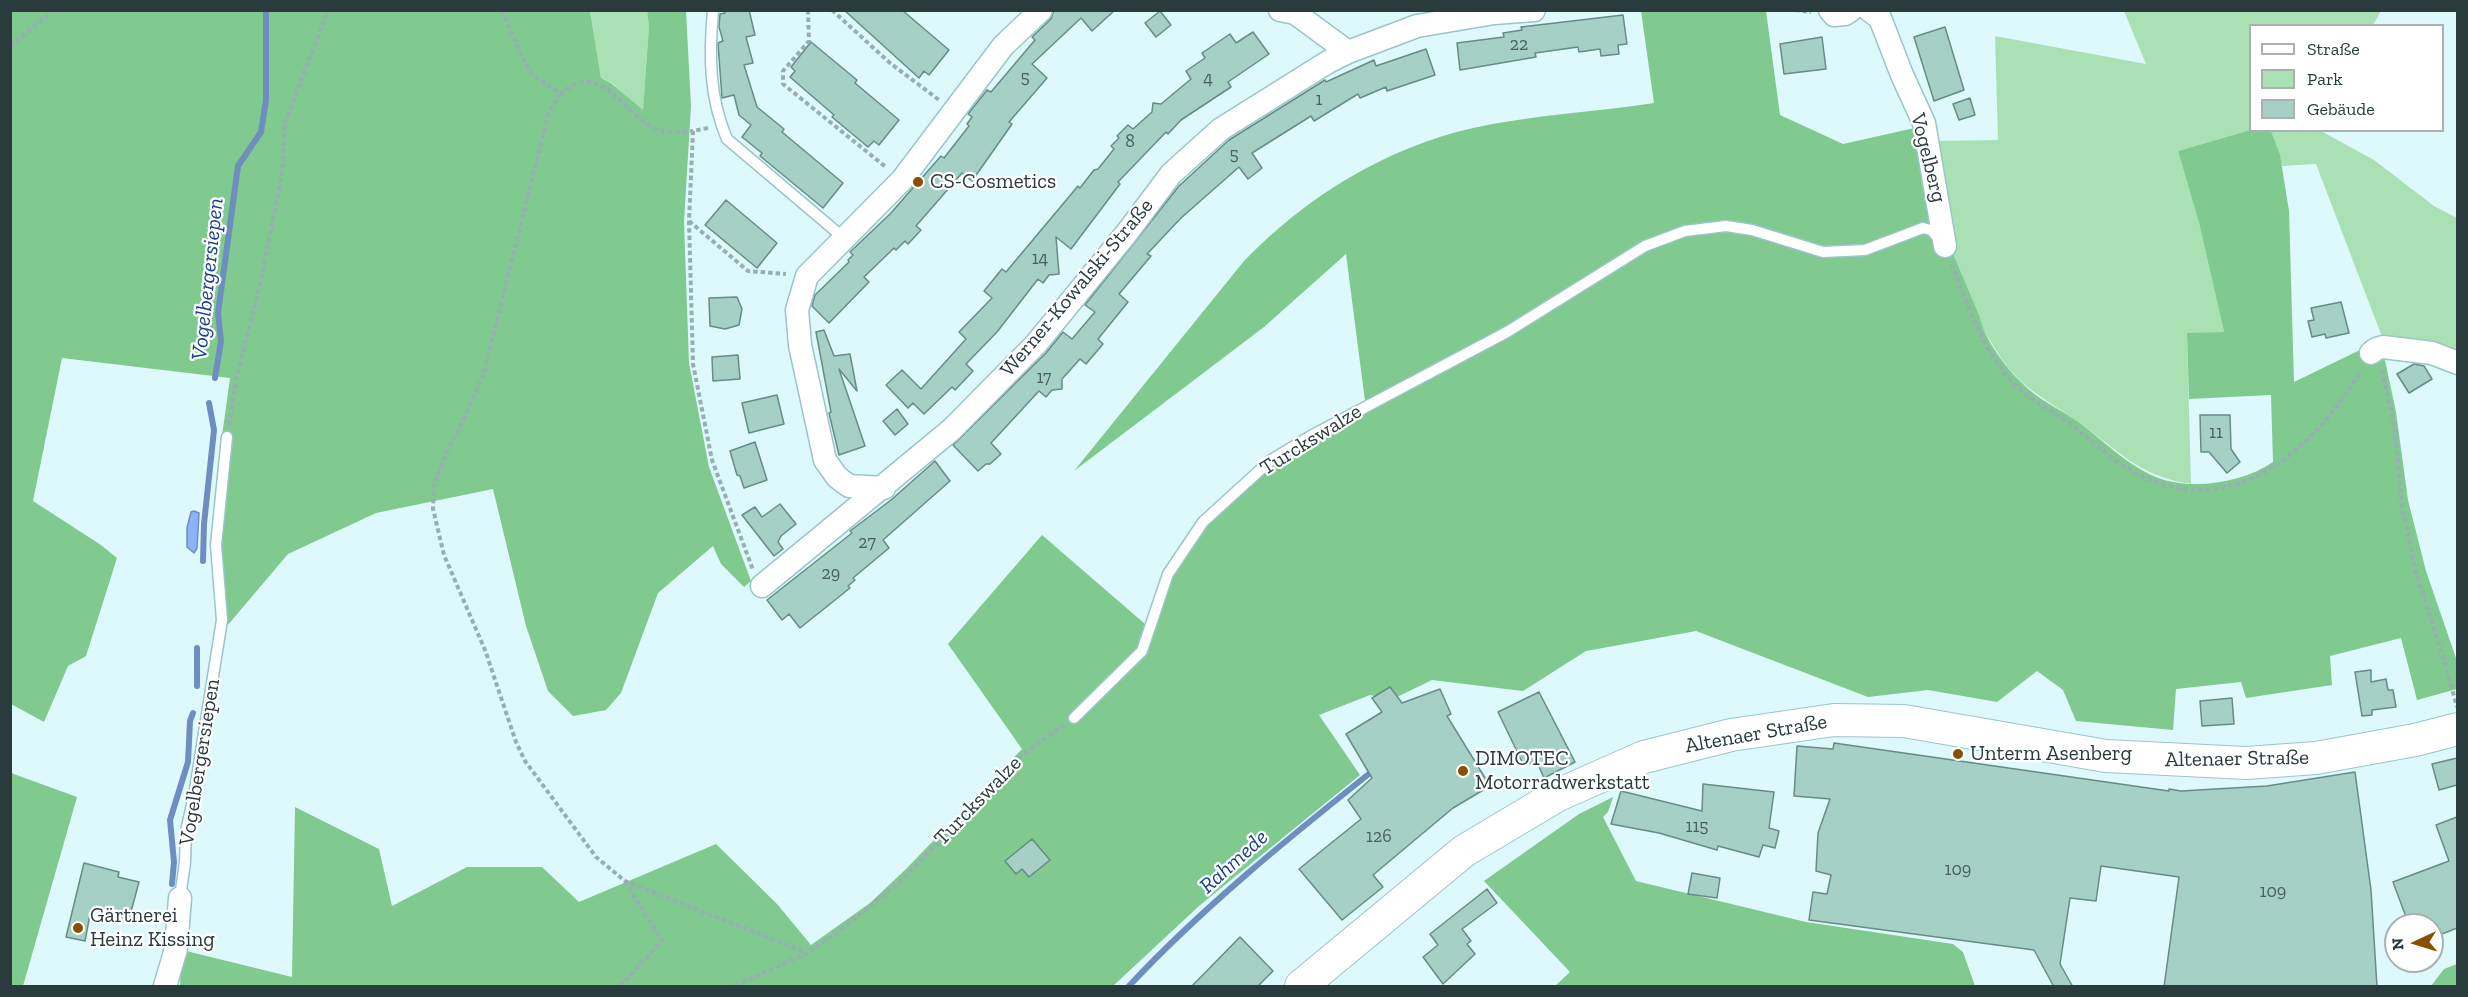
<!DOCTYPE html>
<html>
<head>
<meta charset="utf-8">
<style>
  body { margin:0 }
  #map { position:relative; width:2468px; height:997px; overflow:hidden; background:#def9fc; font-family:"Zilla Slab",serif }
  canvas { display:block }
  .frame { position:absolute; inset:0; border:12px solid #293b3d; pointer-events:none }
  .legend { position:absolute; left:2249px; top:24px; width:195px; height:108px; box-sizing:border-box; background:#fff; border:2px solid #a9b1b1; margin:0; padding:8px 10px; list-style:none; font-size:18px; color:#293b3d }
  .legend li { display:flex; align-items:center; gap:12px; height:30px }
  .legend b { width:30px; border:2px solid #a9b1b1 }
  .north { position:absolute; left:2384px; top:913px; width:60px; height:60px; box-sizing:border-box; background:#fff; border:2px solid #a9b1b1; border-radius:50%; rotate:266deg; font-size:16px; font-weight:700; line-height:24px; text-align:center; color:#293b3d }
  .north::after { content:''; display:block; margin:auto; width:21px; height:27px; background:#885001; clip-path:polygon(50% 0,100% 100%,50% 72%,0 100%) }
</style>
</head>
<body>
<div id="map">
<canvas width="2468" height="997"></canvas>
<div class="frame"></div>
<ul class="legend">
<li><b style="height:8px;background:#fff"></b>Straße</li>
<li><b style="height:16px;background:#aae1b4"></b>Park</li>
<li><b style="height:16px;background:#a6d0c6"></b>Gebäude</li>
</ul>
<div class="north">N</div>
</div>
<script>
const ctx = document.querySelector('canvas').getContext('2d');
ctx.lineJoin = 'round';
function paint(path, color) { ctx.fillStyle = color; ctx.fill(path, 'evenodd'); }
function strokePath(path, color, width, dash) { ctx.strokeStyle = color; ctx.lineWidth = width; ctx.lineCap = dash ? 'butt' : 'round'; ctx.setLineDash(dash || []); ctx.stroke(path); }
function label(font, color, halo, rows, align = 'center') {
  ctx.font = font + ' "Zilla Slab",serif'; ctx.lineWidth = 4.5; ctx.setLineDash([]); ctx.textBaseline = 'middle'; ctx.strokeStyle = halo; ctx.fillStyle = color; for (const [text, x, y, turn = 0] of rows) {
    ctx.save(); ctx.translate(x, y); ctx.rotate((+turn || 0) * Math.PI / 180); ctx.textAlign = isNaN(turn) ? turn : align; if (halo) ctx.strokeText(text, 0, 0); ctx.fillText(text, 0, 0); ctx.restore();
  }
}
const green = new Path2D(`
  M590,11h57l2,15 -6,85 -31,-28 -11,-5z
  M2124,11h257l-8,14 -123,1v104l-72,21 21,72 25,109 -37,2 4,150c-53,-8 -73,-34 -114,-63 -40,-28 -60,-34 -86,-79 -5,-8 -10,-15 -11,-25l-28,-66 -19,-110 65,-1 -3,-104 151,28z
  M2271,131h50l53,29 60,46 23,12v141l-73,-17 -68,-178 -34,2z`);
const forest = new Path2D(`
  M10,11h580l11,67 10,5 32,27 6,-84 -2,-15h39l5,95 -7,116 5,141 20,104 42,114 -7,6 -23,-23 -8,-18 -55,47 -37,100 -15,17 -33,6 -25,-25 -22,-65 -33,-137 -117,24 -88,41 -61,72 -7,-81 12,-106 -10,-3 8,-58 -168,-20 -29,143 68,44 16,13 -31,98 -18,10 -24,56 -33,-18z
  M1641,11h125l14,104 63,29 76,-17 33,124 28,66c3,20 26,51 41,65 16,17 37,26 56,39 29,21 56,51 91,60 34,8 77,0 105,-19l-2,-67 -82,4 -2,-66 37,-1 -25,-109 -21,-72 72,-21 21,1 9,24 9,56 5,171 66,-32 23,1 13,61 12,88 18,71 31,90v28l-40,11 -16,-62 -71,18 2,29 -86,13 -5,-16 -65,7 -3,41 -97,-9 -13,-31 -26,-19 -40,31 -69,-12 -60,7 -172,-66 -110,20 -63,40 -91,-11 -35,17 -7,-10 -15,9 -5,-1 -51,20 41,60 -161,131 -86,80h-933l2,-36 110,27 3,-170 84,42 13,57 75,-39h75l37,35 137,-58 61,60 34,41 59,-42 36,-34 116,-120 -74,-105 94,-109 103,89 21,-55 35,-51 62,-59 102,-58 -19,-147 -82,73 -190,144 170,-210c62,-64 141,-113 229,-133 59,-13 121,-16 181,-25z
  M11,773l66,24 -54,189h-12z
  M1613,797l-5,15 -5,5 33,64 170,41 147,22 10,8 12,34h-420l15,-14 -86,-91 95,-67z
  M2457,964v22h-26l13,-17z`);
const water = new Path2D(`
  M194,511l5,2 -2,35 -3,5 -7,-6v-19l4,-16z`);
const stream = new Path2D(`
  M215,378l6,-37 -3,-28 20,-147 23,-34 5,-32v-90
  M203,561l1,-37 10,-94 -5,-27
  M197,648v38
  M172,884l2,-22 -4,-42 18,-58 2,-41 3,-8
  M1129,986c73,-78 157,-146 241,-213`);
const building = new Path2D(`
  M725,10h24l6,25 -9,2 7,26 -9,2 13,42 27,22 -2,3 61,51 -20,25 -63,-52 2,-3 -20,-16 9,-12 -12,-10 -5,-20 -12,3 -4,-55 5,-2 -4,-14 1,-13 5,-1z
  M844,10h58l47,40 -20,25 -5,-4 -5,7z
  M1054,10h61l-23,21 -11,-13 -49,46 15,14 -38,44 3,2 -40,57 -10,-8 -46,53 5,4 -13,14 -3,-3 -9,9 -2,-2 -30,29 5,5 -40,41 -17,-17 3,-11 34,-33 -1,-2 5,-5 -3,-3 40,-38 51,-58 3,2 25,-32 -2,-2 5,-7 -4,-3 19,-24 4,2 44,-52 -3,-3 19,-18z
  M1160,11l11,14 -15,12 -11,-14z
  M1623,15l4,29 -9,1 1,9 -18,2 -1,-7 -21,3 -1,-5 -43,6 1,4 -76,13 -3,-27 47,-6 -1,-4 19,-3 -1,-3z
  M1945,27l19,63 -30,11 -20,-64z
  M1253,32l16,22 -41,28 3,5 -50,33 -13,14 -2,-2 -48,50 2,2 -49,65 -15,-12 3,37 -10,1 -6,8 -5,-4 -41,53 -31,32 7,7 -18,19 -3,-3 -28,27 -11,-11 -5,5 -22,-23 16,-15 19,19 45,-50 -7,-7 33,-34 -8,-7 18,-22 4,3 72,-86 2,2 14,-18 4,-1 16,-20 -3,-3 8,-8 -2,-2 11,-11 5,4 19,-17 1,-9 8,1 30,-25 -5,-8 19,-13 -3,-5 28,-19 6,9z
  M1822,37l4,32 -42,5 -4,-30z
  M811,42l46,38 -2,3 44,37 -20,25 -5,-4 -6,6 -36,-30 2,-2 -44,-38 5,-6 -4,-4z
  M1426,49l9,26 -48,16 -1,-4 -26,11 -2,-4 -44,27 -3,-5 -59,37 10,15 -14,11 -9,-12 -58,51 -34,36 4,2 -32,38 9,8 -30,37 5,5 -17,20 -6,-5 -18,20v10l-10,1 -6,7 -7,-6 -48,52 10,11 -11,10h-4l-8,7 -25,-26 93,-92 17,-21 9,7 23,-27 -10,-7 94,-119 50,-46 96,-60 1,2 48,-22 2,6z
  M1970,98l5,17 -16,5 -6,-16z
  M726,200l51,43 -20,25 -52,-43z
  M737,297l5,12 -3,16 -14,4 -15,-3 -1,-28z
  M2341,302l8,31 -23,5 -1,-4 -13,3 -4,-16 6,-1 -3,-12z
  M824,330l10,26 16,-2 7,37 -18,-22 26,77 -26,9 -10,-42 2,-1 -15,-80z
  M738,355l2,24 -27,2 -1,-24z
  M2414,364l10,2 8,13 -23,14 -12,-19z
  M777,395l7,29 -35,9 -7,-30z
  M897,409l11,15 -13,11 -12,-14z
  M2200,415h30l1,34 9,13 -13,11 -18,-21h-8z
  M755,442l12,38 -23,8 -4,-12 -3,-1 -7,-24z
  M935,461l15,20 -67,59 6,8 -36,30 2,2 -7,6 2,2 -50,40 -11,-14 -7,6 -15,-20 85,-67 -2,-2 41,-31z
  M780,504l16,20 -15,12 -3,6 5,7 -9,7 -32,-41 13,-8 7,10z
  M2371,670v12l15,-3 2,11h5l3,17 -24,3v5l-10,1 -7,-44z
  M1390,687l12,16 38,-14 11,25 -4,2 43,70 -37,22 -80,67 10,12 -41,33 -43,-51 62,-50 -13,-19 24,-22 -26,-44 36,-22 -10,-14z
  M1539,692l36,70 -31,16 -8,-18 -12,6 -26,-54z
  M2232,698l2,26 -32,2 -2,-25z
  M1834,743l335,48v-2l12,2 86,-5 88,-14 16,118 6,97h-213l15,-110 -78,-11 -5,35 -26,-3 -10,66 13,23h-19l-20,-37 -225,-30 4,-28 14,2 4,-19 -15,-4 2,-38 12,-34 -36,-3 3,-50 36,3z
  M2457,758v27l-18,5 -7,-26z
  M1703,784l71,8 -5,36 10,3 -4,17 -12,-3 -4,12 -41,-11 -1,4 -58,-17 -48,-9 10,-33 81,20z
  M2457,817v111l-25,10v-13h-23l-16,-43 56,-21 -13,-36z
  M1032,839l18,21 -21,17 -7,-8 -6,5 -11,-13z
  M84,863l35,9 -1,5 21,5 -10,37 -38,-10 -6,32 -19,-4z
  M1692,873l28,5 -3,20 -29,-4z
  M1487,889l10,14 -35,26 9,12 -4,3 8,10 -32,30 -20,-27 15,-12 -8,-11z
  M1240,937l33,34 -16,16h-66z`);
const path = new Path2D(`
  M502,10l23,54 9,12 27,18c38,-36 62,18 91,33 13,7 27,5 41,4
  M808,10l1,31 -26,30v13l104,84
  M832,10l58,53 49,37
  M1795,10l16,2
  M10,46l44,-36
  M561,94l-12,17 -66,265 -26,57 -10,18 -13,34 -1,24 11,46 41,95 31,92 9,19 71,96 29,24 182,72
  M708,128l-15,3 -4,90 4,143 19,96 41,110
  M689,221l59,50 38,3
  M1952,264c17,45 34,97 72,129 17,14 37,22 53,36 21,17 42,37 67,48 92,44 174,-32 217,-107
  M2382,370l13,58 7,78 14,67 27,83 14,51
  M229,425l7,-45 24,-95 22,-112 3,-50 43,-113
  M620,986l42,-45 -37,-59
  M735,986l72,-33 36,-25 57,-46 122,-127 42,-30`);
const lane = new Path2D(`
  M713,10c-4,45 -4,87 14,129l118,100
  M1074,718l68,-67 26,-77 35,-52 68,-62 38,-23 198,-105 138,-86 40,-15 41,-5 26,4 71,22 42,-2 58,-22 8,2 10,11
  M180,898l5,-36 1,-31 8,-35 28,-176 -6,-75 11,-108`);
const street = new Path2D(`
  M1280,10l15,3 53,39 69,-26 77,-13 40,-3
  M1830,10l4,5 11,-1 6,-4
  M1869,10l11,8 22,57 22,48 21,123
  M2371,353l5,-4 7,-2 49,6 26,10
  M884,488l-35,-2 -12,-9 -12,-17 -25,-115 -3,-35 10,-34 95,-96 101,-134 38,-36
  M762,586l189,-156 85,-86 90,-110 45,-60 50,-45 107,-67 20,-10
  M165,986l11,-37 4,-51`);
const secondary = new Path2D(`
  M1301,986l163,-135 94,-56 86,-38 87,-22 103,-15 70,1 202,35 140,7 70,-5 99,-18 43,-11`);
const markers = [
  [918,182,6,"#885001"],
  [1958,754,6,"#885001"],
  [1463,771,6,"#885001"],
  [78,928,6,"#885001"]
];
const numberNames = [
  ["22",1519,45],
  ["5",1025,78],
  ["4",1208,79],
  ["1",1319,100],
  ["8",1130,142],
  ["5",1234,155],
  ["14",1040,259],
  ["17",1044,378],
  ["11",2216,433],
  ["27",867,543],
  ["29",831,574],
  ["115",1697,827],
  ["126",1379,837],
  ["109",1958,870],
  ["109",2273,892]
];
const streetNames = [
  ["Vogelberg",1928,158,76],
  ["Werner-Kowalski-Straße",1077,288,-50],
  ["Turckswalze",1311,440,-32],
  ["Altenaer Straße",1756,734,-10],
  ["Altenaer Straße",2237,759,-1],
  ["Vogelbergersiepen",200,762,-81],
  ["Turckswalze",978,801,-46]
];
const poiNames = [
  ["CS-Cosmetics",930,182],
  ["Unterm Asenberg",1970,754],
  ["DIMOTEC",1475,759],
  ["Motorradwerkstatt",1475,783],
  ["Gärtnerei",90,916],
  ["Heinz Kissing",90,940]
];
const waterNames = [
  ["Vogelbergersiepen",208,279,-84],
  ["Rahmede",1234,862,-42]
];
paint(green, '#aae1b4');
paint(forest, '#80c98f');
paint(water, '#8cb2f8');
strokePath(water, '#6e8ec0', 1.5);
strokePath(stream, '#6e8ec0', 6);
paint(building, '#a6d0c6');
strokePath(building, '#658d83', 1.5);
strokePath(lane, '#9ac5cb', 13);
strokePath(street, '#9ac5cb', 25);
strokePath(secondary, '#9ac5cb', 34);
strokePath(path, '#97afb2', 4, [4.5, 3]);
strokePath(lane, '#fff', 10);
strokePath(street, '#fff', 22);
strokePath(secondary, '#fff', 32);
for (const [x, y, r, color] of markers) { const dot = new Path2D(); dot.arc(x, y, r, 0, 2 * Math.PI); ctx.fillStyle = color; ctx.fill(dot); strokePath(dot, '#fff', 2); }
label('18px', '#48605f', null, numberNames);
label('21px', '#293b3d', '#fff', streetNames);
label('21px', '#293b3d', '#fff', poiNames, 'left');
label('italic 22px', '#183f8f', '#fff', waterNames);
</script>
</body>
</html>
